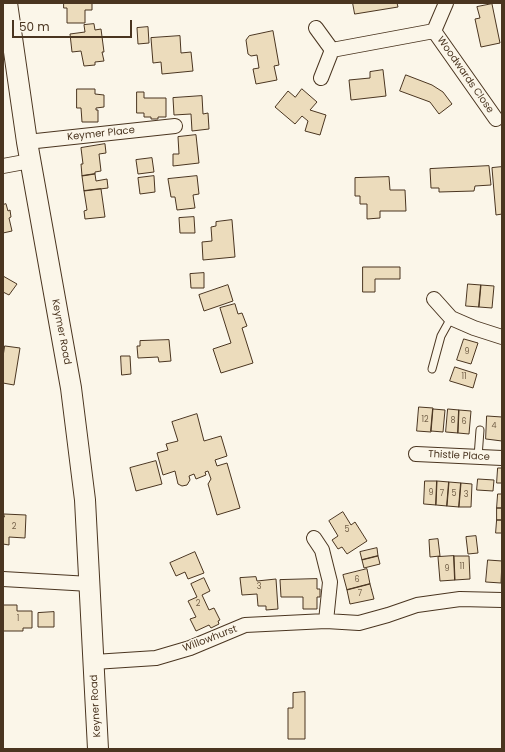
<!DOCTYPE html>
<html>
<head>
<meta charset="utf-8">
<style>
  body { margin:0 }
  #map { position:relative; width:505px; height:752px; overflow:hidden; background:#fbf6e9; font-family:Poppins,sans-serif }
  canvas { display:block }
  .frame { position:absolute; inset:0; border:4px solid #4a3520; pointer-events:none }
  .scale { position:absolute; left:12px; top:20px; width:120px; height:18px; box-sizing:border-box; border:2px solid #4a3520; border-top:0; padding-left:5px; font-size:12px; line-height:14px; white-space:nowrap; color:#4a3520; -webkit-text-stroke:3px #fbf6e9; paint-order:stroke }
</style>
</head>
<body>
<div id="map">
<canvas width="505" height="752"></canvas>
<div class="frame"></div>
<div class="scale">50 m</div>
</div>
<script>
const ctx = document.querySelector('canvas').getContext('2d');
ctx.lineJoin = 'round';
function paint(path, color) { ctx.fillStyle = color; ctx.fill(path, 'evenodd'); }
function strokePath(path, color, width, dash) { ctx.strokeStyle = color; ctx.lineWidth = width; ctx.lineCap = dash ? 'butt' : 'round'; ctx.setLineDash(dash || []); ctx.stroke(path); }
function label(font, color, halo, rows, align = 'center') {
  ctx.font = font + ' Poppins,sans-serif'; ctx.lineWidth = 3; ctx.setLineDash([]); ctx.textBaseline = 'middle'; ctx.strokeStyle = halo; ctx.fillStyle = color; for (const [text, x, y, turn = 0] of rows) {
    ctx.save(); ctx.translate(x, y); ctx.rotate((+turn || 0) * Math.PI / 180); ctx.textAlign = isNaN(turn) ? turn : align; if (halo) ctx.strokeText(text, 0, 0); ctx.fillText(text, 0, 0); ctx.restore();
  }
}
const building = new Path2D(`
  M64,3h28v7h-7v13h-18v-15h-3z
  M353,3h44l1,4 -43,7z
  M492,4l8,39 -19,4 -6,-28 5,-1 -3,-11z
  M94,24l1,6 6,-1 3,23h-2l2,9 -9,1v3l-11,1 -3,-15 -9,1 -2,-18 15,-2 -1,-7z
  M148,27l1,16 -11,1 -1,-16z
  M273,31l6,34 -5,1 3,14 -21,4 -3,-15 6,-1 -2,-13 -6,1 -3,-2 -2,-14 3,-4z
  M180,36l1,17 10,-1 2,19 -31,3 -1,-12 -8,1 -2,-25z
  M383,70l3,26 -35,4 -2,-20 21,-2v-6z
  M406,75l26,10 11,7 9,12 -13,10 -9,-12 -30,-11z
  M77,89h18v5l9,1v12l-8,1v2h2v12h-16l-1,-14h-4z
  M302,89l15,13 -7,8 16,5 -6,20 -15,-4 3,-10 -6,-5 -7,8 -20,-17 13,-16 7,6z
  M137,92h7v6h22v19h-8v2h-7v-2h-7v-4h-7z
  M202,96l1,18 5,-1 1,16 -17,2 -1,-17 -17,1 -1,-17z
  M196,135l3,28 -26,3v-12h6l-1,-17z
  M105,144l1,9 -7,1 2,17 -6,1v2l-13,2 -1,-12h2l-2,-16z
  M152,158l2,14 -16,2 -2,-14z
  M489,166l2,19 -16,1 -1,5 -35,1v-4h-8l-1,-19z
  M502,167v47l-6,1 -4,-47z
  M95,174l1,7 11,-2 1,9 -24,3 -2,-15z
  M154,176l1,16 -15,2 -2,-16z
  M197,176l2,18 -6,1 2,13 -18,2 -2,-13h-4l-3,-18z
  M389,177l1,13h15l1,21h-26v7l-13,1v-15h-7v-8h-5v-18z
  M101,189l4,28 -20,2 -1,-8 3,-1 -3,-19z
  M6,204l2,7 2,-1 1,7 -2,1 3,13 -9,2v-28z
  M194,217l1,16h-15l-1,-15z
  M232,220l3,37 -32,3 -1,-18 10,-1 -1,-14 5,-1v-4z
  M363,267h37v12h-25v13h-12z
  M204,273v15h-13l-1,-14z
  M3,276l14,8 -8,11 -6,-3z
  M468,284l13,1 -2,22 -13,-1z
  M228,285l5,16 -29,10 -5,-16z
  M481,285l13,1 -2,22 -13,-1z
  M235,304l3,10 4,-1 5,13 -5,2 11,35 -32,10 -8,-24 18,-6 -11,-35z
  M464,339l14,4 -7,21 -14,-4z
  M169,340l2,21 -12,1 -1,-5 -20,1 -1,-12h3v-5z
  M5,346l15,2 -6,37 -11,-2v-26z
  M121,356h9l1,18 -9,1z
  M455,367l22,7 -4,14 -23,-7z
  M419,407l14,1 -2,24 -14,-1z
  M433,409l12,1 -2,22 -12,-1z
  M448,409l11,1 -1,23 -12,-1z
  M459,410l12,1 -2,23 -11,-1z
  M197,414l7,27 17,-5 6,20 -12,4 2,6 10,-3 13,45 -23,7 -9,-31 3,-5 -3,-8 -3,1 1,3 -10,4 -2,-5 -5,2 1,4 -3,5 -5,1 -4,-2 -3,-13 -12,4 -6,-22 11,-3 -2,-6 12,-3 -6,-19z
  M487,416l15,1v24l-16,-2z
  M156,461l6,23 -26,7 -6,-23z
  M498,468h4v15h-5z
  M478,479l16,1 -1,11 -16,-1z
  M425,481h12l-1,24 -12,-1z
  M437,481l12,1 -2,24 -11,-1z
  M449,482l12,1 -2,24 -12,-1z
  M461,483l11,1 -1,23h-12z
  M498,494h4v14h-5z
  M497,508h5v12h-5z
  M343,512l8,13 4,-3 12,19 -20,13 -5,-7 -4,2 -6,-9 6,-4 -9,-15z
  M4,514l22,1 -1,23 -16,-1v8l-6,-1v-27h1z
  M497,520h5v13h-6z
  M476,536l2,17 -10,1 -2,-17z
  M438,539l2,17 -10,1 -1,-17z
  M377,548l1,8 -16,4 -2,-8z
  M195,552l9,21 -16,6 -3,-7 -9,4 -6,-13z
  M378,556l2,8 -16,4 -2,-8z
  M454,556h15l1,23 -15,1z
  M454,556l1,24 -15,1 -2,-24z
  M488,560l14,1 -1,22 -15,-1z
  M367,569l3,15 -23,6 -4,-15z
  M256,577l1,4 19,-2 2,30 -12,1v-4h-8l-1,-12 -15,1 -2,-17z
  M204,578l6,13 -8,4 7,15 5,-2 6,12 -2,1 1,3 -8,4 -2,-3 -13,6 -6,-12 6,-2 -8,-16 9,-4 -6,-13z
  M317,579v10h3v8h-3v12h-14v-12h-22l-1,-17z
  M370,584l4,15 -24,5 -3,-14z
  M3,605h14v6h15v17h-9v3h-20z
  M54,612v15h-16v-14z
  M305,692v47h-17v-31h5v-15z`);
const lane = new Path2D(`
  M432,369l9,-33 10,-18
  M478,457l2,-27`);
const street = new Path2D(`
  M316,28l16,22 102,-19 12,-28
  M434,31l62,88
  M321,78l11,-28
  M27,142l148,-16
  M3,166l27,-5
  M434,299l17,19 23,10 28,9
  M416,454l86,4
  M314,538l8,12 8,32 -4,39
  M3,579l87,5
  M94,662l62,-4 34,-10 55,-23 81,-4 33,2 29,-8 29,-10 43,-6 42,1`);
const secondary = new Path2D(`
  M7,3l20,139 44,246 14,112 13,249`);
const numberNames = [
  ["9",467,352],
  ["11",464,377],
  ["12",425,420],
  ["8",453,421],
  ["6",464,422],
  ["4",494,426],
  ["9",431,493],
  ["7",442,494],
  ["5",454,494],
  ["3",466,495],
  ["2",14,527],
  ["5",347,530],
  ["11",462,567],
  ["9",447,569],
  ["6",357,580],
  ["3",259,587],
  ["7",360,594],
  ["2",198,604],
  ["1",18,619]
];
const streetNames = [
  ["Woodwards Close",465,75,55],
  ["Keymer Place",101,134,-6],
  ["Keymer Road",61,332,79],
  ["Thistle Place",459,456,3],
  ["Willowhurst",210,639,-21],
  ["Keyner Road",96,706,-93]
];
paint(building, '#ecdcbc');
strokePath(building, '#4a3520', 1);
strokePath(lane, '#4a3520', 9);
strokePath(street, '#4a3520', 16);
strokePath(secondary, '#4a3520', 22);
strokePath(lane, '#fbf6e9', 7);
strokePath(street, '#fbf6e9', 14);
strokePath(secondary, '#fbf6e9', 20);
label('8px', '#725f47', null, numberNames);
label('10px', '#4a3520', '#fbf6e9', streetNames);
</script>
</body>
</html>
